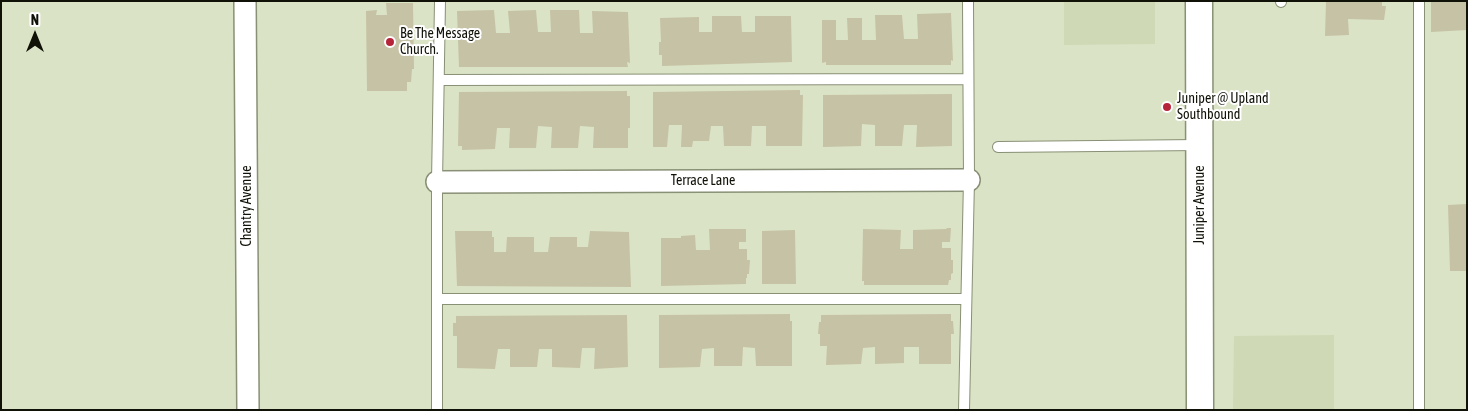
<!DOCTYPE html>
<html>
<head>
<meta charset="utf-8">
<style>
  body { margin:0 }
  #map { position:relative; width:1468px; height:411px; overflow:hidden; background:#dbe3c6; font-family:"Asap Condensed",sans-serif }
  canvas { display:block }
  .frame { position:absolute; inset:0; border:2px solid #101208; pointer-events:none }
  .north { position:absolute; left:10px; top:10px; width:50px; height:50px; -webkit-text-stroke:4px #fff; paint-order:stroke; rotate:0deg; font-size:14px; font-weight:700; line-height:20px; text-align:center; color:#101208 }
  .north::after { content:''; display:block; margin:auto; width:18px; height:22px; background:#101208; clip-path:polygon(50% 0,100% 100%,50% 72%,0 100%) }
</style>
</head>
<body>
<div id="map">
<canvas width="1468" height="411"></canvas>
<div class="frame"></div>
<div class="north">N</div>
</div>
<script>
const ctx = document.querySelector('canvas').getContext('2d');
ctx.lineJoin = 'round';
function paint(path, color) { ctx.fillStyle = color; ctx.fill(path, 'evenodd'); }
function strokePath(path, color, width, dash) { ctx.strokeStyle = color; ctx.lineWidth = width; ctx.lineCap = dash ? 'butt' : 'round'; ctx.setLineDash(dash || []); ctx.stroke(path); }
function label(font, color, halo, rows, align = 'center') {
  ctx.font = font + ' "Asap Condensed",sans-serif'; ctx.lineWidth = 4; ctx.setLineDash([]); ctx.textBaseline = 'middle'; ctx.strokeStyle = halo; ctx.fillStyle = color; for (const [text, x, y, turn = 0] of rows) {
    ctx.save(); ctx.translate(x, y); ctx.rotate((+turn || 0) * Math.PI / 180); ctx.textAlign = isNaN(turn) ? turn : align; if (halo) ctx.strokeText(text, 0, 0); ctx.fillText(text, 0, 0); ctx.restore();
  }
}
const built = new Path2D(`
  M1064,1h91v43l-91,1z
  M1334,335v75h-101l1,-74z`);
const building = new Path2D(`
  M1326,1h56v5h4l-2,14 -36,-1 1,16 -24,1z
  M1431,1h36v29l-36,2z
  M386,3h27l1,66h-2l-1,13h-4v9h-40l-1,-80 11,-1 -1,5h11z
  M494,10l2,23h14l-2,-22 28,-1 2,22h13l-1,-22h29l1,23h13l-1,-22 36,1 2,51 -3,-1 1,5h-169l-2,-56z
  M951,13l2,48 -2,-1v5h-125v-3l-4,1v-43h14v20h12l-1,-22h15v22h14l-1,-25h27l2,24h14l-1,-25z
  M712,16h29l1,16h13v-16h36l1,46 -130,4v-11h-3v-13h2l-1,-24 39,-1v15h13z
  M800,90v5h3l-1,51h-36v-20h-14l-1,20h-27l-1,-20h-12l-2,15h-16l-1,6h-11l1,-22h-13l-2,22h-14v-55z
  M627,91v5h3v32h-2v20h-35l1,-21 -14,-1 -2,22h-27l1,-21 -14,-1 -2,22h-27l1,-20h-13l-2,21 -33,1v-4h-4l1,-54z
  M952,94v52l-36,1 1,-22h-13l-2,21h-27v-21l-13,-1 -1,22 -38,1v-52z
  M1467,204v67h-17l-2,-66z
  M947,228h4l-1,14h-8v6h9v12h2v13l-2,1v6h-2l-1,5h-84v-4h-2l1,-52 38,1 -1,19h13v-19l33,-1z
  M709,229h37v13h-7v7h8v11h3l-1,14h-2v4h-1v6l-85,2v-48h20v-2l14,-1 1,15h14z
  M795,230l1,54h-34v-53z
  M455,231h37v6h2v15h12l1,-15h27v15h14l2,-15h27v10h11l2,-16 39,1 2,55 -174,-1z
  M790,314v7h2v45h-36l-1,-18 -12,-1 -1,19h-28v-18l-12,1 -2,18 -41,1v-53z
  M951,314v7h2l1,13h-3v30h-32v-17h-15v16l-29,1v-17l-12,1 -2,16 -35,1 1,-19h-7v-12h-2l1,-12h2v-7z
  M627,315l1,52 -34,2 1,-21h-13l-2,20 -28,-1v-18h-13l-2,18h-27v-18h-12l-3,20 -38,-1v-32h-4v-13h3v-7z`);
const service = new Path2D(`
  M1281,2v-1
  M439,80l528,-1
  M998,147l201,-2
  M437,299h529
  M437,410v-228l3,-181
  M964,410l5,-230 -1,-179
  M1419,410v-409`);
const minor = new Path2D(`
  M245,1l3,409
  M437,182l532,-2`);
const tertiary = new Path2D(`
  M1199,1l1,409`);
const markers = [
  [390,42,5,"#b62439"],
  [1167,107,5,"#b62439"]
];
const poiNames = [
  ["Be The Message",400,34],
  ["Church.",400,50],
  ["Juniper @ Upland",1177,99],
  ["Southbound",1177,115]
];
const streetNames = [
  ["Terrace Lane",703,181],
  ["Juniper Avenue",1200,205,-90],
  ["Chantry Avenue",247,206,-90]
];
paint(built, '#cfd9b5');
paint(building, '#c6c2a5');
strokePath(service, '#889075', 12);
strokePath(minor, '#889075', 24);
strokePath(tertiary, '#889075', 29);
strokePath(service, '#fff', 10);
strokePath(minor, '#fff', 21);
strokePath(tertiary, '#fff', 26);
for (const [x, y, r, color] of markers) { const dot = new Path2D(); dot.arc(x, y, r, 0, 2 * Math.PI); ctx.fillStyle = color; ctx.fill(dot); strokePath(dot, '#fff', 2); }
label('14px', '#101208', '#fff', poiNames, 'left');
label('14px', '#101208', '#fff', streetNames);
</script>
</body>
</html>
